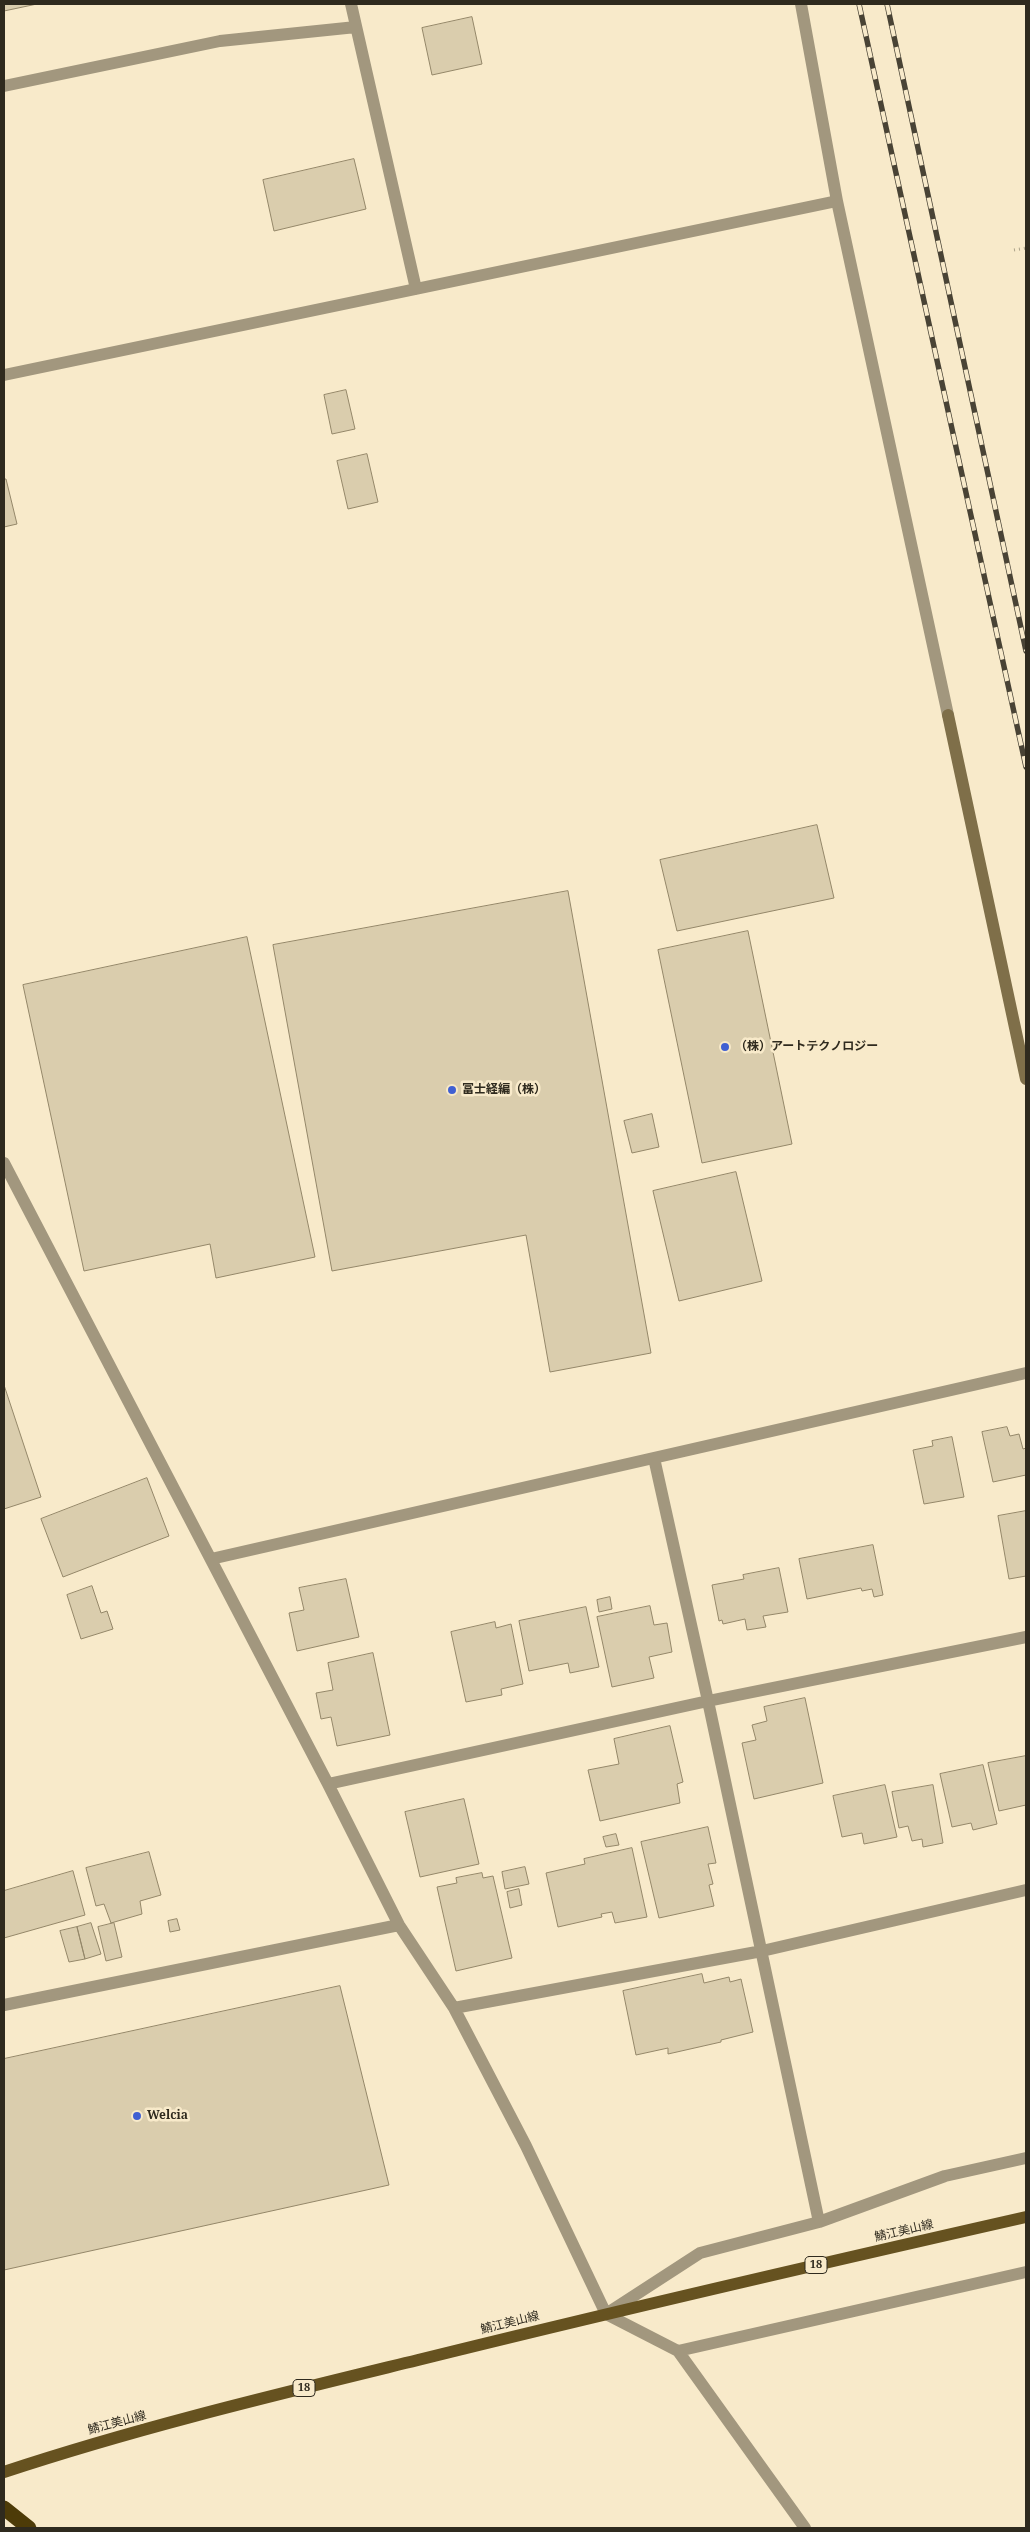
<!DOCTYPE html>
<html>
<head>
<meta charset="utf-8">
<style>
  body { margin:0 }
  #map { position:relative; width:1030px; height:2532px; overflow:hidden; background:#f8eaca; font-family:"Noto Serif",serif }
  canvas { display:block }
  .frame { position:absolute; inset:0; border:5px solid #2f2a1e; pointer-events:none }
</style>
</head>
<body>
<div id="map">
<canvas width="1030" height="2532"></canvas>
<div class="frame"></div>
</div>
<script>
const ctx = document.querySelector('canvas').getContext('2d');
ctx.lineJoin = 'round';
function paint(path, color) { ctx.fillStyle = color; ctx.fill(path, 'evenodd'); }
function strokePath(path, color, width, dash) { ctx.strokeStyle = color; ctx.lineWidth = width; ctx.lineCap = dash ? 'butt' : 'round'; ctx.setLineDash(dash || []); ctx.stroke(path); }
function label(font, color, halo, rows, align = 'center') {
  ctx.font = font + ' "Noto Serif","Noto Sans JP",serif'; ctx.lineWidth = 5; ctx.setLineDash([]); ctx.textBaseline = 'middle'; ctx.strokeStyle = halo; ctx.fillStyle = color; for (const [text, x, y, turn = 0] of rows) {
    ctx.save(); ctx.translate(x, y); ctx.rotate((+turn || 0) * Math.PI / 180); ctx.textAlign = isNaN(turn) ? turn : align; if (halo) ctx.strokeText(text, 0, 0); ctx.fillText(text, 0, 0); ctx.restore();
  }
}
const building = new Path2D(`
  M4,4h33l-33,7z
  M472,17l10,47 -50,11 -10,-47z
  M354,159l12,50 -92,22 -11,-51z
  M346,390l9,39 -23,5 -8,-39z
  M367,454l11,48 -30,7 -11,-48z
  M4,479h2l11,45 -13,3z
  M817,825l17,73 -157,33 -17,-71z
  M568,891l83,462 -101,19 -24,-137 -194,36 -59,-326z
  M748,931l44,213 -90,19 -44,-213z
  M247,937l68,320 -99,21 -6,-34 -126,27 -61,-286z
  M652,1114l7,33 -27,6 -8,-32z
  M736,1172l26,109 -83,20 -26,-110z
  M4,1385l37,112 -37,12z
  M1007,1427l3,9 9,-2 4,15 3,-1v27l-33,7 -11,-50z
  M952,1437l12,60 -40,7 -11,-54 20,-4 -1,-5z
  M147,1478l22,58 -106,41 -22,-58z
  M1026,1511v65l-17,3 -11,-63z
  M873,1545l10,50 -9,2 -2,-8 -10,2 -1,-3 -54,11 -8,-40z
  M779,1568l9,44 -25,4 3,11 -19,3 -2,-11 -22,5 -1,-4 -3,1 -7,-36 32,-6 -1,-4z
  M346,1579l13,58 -62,14 -8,-38 15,-3 -5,-22z
  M92,1586l9,27 6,-2 6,18 -32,10 -14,-44z
  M610,1597l2,12 -13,3 -2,-12z
  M650,1606l4,19 13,-2 5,29 -23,5 5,21 -42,9 -15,-70z
  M586,1607l13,60 -29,6 -2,-10 -39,8 -10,-50z
  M495,1622l1,6 15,-4 12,60 -22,5 1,6 -36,7 -15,-70z
  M373,1653l17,82 -53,11 -6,-29 -10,2 -5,-26 17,-3 -5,-27z
  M805,1698l18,85 -69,16 -12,-56 14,-3 -4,-15 15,-4 -3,-14z
  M670,1726l13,56 -6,2 3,19 -80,18 -12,-51 31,-6 -5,-25z
  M1026,1756v49l-27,6 -11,-48z
  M983,1765l14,59 -24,6 -2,-7 -19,4 -12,-53z
  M885,1785l12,52 -33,7 -2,-11 -20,4 -9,-41z
  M933,1785l10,58 -20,4 -1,-8 -10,2 -4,-15 -9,2 -7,-36z
  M464,1799l15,65 -59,13 -15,-65z
  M708,1827l8,36 -8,1 5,20 -4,1 5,21 -55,12 -18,-76z
  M616,1834l3,11 -13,2 -3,-10z
  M632,1848l15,69 -32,6 -3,-11 -11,2 1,3 -44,10 -12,-54 39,-9 -1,-5z
  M149,1852l12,43 -21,6 2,13 -31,9 -7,-19 -8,2 -10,-38z
  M525,1867l4,17 -24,5 -3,-17z
  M73,1871l12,44 -81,23v-47z
  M482,1873l1,5 10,-2 19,82 -56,13 -19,-84 20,-4 -1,-5z
  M519,1889l3,16 -12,3 -3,-16z
  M177,1919l3,11 -10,2 -2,-11z
  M91,1923l10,31 -16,5 -8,-32z
  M114,1923l8,34 -16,4 -8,-34z
  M77,1927l8,32 -16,3 -9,-31z
  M702,1974l2,9 25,-6 1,5 11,-3 12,53 -32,8v2l-53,12v-6l-32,7 -13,-64z
  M340,1986l49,199 -385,85v-211z`);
const path = new Path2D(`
  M1014,250l12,-2`);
const lane = new Path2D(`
  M351,4l65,285
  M801,4l36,197 111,514
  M4,86l216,-45 136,-14
  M4,375l833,-174`);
const street = new Path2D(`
  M4,1163l324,621 71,141 55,83 72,138 80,168 72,37 127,177
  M654,1458l54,243 111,521
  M211,1559l815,-186
  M328,1784l380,-83 318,-64
  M4,2005l395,-80
  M454,2008l308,-57 264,-61
  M606,2314l94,-61 119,-31 126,-46 81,-18
  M678,2351l348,-79`);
const secondary = new Path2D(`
  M948,715l78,364`);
const primary = new Path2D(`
  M4,2472c136,-45 275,-78 414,-112 202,-50 405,-97 608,-143`);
const highway = new Path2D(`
  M4,2508l25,20`);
const rail = new Path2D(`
  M859,4l167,763
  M887,4l139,647`);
const markers = [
  [725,1047,5,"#4060d2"],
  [452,1090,5,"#4060d2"],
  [137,2116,5,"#4060d2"]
];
const shields = [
  [816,2265,22],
  [304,2388,22]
];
const shieldNames = [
  ["18",816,2265],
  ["18",304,2388]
];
const poiNames = [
  ["（株）アートテクノロジー",735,1047],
  ["冨士経編（株）",462,1090],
  ["Welcia",147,2116]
];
const streetNames = [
  ["鯖江美山線",904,2231,-13],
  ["鯖江美山線",510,2323,-14],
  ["鯖江美山線",117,2423,-15]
];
paint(building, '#dacdad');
strokePath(building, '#948769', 1);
strokePath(path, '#ada38a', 3, [1, 4]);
strokePath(lane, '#a2977e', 12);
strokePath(street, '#a2977e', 12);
strokePath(secondary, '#7f6f49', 12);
strokePath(primary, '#665220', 12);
strokePath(highway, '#4d3b08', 15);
strokePath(rail, '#494335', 5.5);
strokePath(rail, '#f8eaca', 4, [11]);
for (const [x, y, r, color] of markers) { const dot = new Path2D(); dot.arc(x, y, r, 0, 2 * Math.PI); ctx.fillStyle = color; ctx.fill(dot); strokePath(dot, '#f8eaca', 2); }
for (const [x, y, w] of shields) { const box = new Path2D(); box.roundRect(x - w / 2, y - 8.5, w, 17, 4); ctx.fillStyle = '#f8eaca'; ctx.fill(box); strokePath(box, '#2f2a1e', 1); }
label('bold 11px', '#2f2a1e', null, shieldNames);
label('bold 12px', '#2f2a1e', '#f8eaca', poiNames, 'left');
label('12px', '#2f2a1e', '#f8eaca', streetNames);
</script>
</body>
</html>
